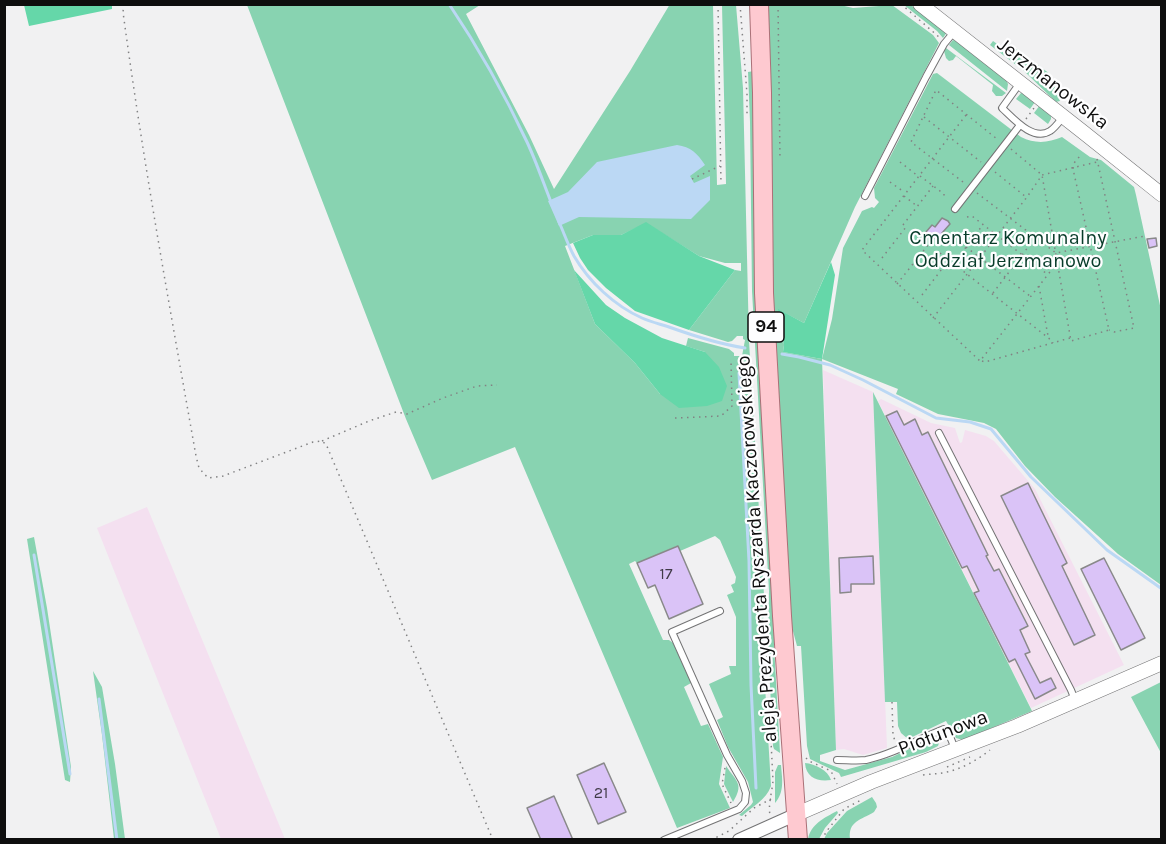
<!DOCTYPE html>
<html>
<head>
<meta charset="utf-8">
<style>
  body { margin:0 }
  #map { position:relative; width:1166px; height:844px; overflow:hidden; background:#f1f1f2; font-family:Karla,sans-serif }
  canvas { display:block }
  .frame { position:absolute; inset:0; border:6px solid #0e0e0e; pointer-events:none }
</style>
</head>
<body>
<div id="map">
<canvas width="1166" height="844"></canvas>
<div class="frame"></div>
</div>
<script>
const ctx = document.querySelector('canvas').getContext('2d');
ctx.lineJoin = 'round';
function paint(path, color) { ctx.fillStyle = color; ctx.fill(path, 'evenodd'); }
function strokePath(path, color, width, dash) { ctx.strokeStyle = color; ctx.lineWidth = width; ctx.lineCap = dash ? 'butt' : 'round'; ctx.setLineDash(dash || []); ctx.stroke(path); }
function label(font, color, halo, rows, align = 'center') {
  ctx.font = font + ' Karla,sans-serif'; ctx.lineWidth = 4.5; ctx.setLineDash([]); ctx.textBaseline = 'middle'; ctx.strokeStyle = halo; ctx.fillStyle = color; for (const [text, x, y, turn = 0] of rows) {
    ctx.save(); ctx.translate(x, y); ctx.rotate((+turn || 0) * Math.PI / 180); ctx.textAlign = isNaN(turn) ? turn : align; if (halo) ctx.strokeText(text, 0, 0); ctx.fillText(text, 0, 0); ctx.restore();
  }
}
const industrial = new Path2D(`
  M823,370l50,22 14,356 -24,7 -19,-6 -8,1z
  M881,399l50,24 24,5 5,15 2,-1 3,-12 21,6 8,5 41,48 89,176 -93,43 -153,-307z
  M147,507l138,332h-64l-124,-311z`);
const green = new Path2D(`
  M670,4l43,1 4,180 9,-1 -4,-179h14l7,83 6,253 15,254 -1,57 8,134c-5,14 -18,20 -29,30l-3,-1 12,-10 2,-3 -5,-20 -20,-35 -11,-27 6,-3 -14,-33 22,-10 -2,-8h7v-49l-9,-22 7,-3 -3,-7 4,-2 1,-6 -16,-37 -5,-4 -35,15 -3,-5 -40,17 -2,-2 -6,3 34,76h6l4,3 18,40 -7,4 17,39 7,-2 15,33 -4,27 11,24 -53,20 -162,-381 -83,33 -26,-61 -159,-414h233l-14,9 63,121 25,54 76,-118zM646,223l53,33 26,7h16v8l-6,-1 -46,60 39,12 4,-1 5,-5h6v3l2,1 -3,16h-8v-3l-5,-4 -41,-11 -2,8 19,6 -45,42 -25,-31 -40,-39 -30,-78 28,-11h28z
  M836,4l17,4 39,-3 41,30 6,8 -84,164 -51,116 -25,-13 5,35 -1,7 39,7 10,-40 11,-71 19,-37 10,-4 2,1 5,-6 -4,-4 -1,-10 59,-114 4,-1 84,64c14,7 27,6 41,0l28,20 11,3 33,27 2,8 25,115v275l-43,-31 -63,-57 -30,-31 -29,-37 -12,-6 -46,-9 -42,-20 2,-5 -76,-30 14,391 -16,5v6l25,9 47,-13 43,-20 5,3 -2,6 -12,6 -85,25 -2,-4 -29,-14 -3,-13 -6,-100h-4l-7,-26 -19,-313 -3,-302z
  M904,5h7l36,27 -4,6 -6,-7z
  M953,40l8,2 43,34 4,8 -1,7 -58,-46z
  M993,41l10,7 5,-5 42,31 10,27 -4,1 -32,-31 -34,-26z
  M946,48l60,45 -4,3h-6l-4,-5 1,-6 -37,-29 -3,4 -4,1 -3,-3 -2,-7z
  M754,71l22,538 -2,36 6,108 -6,-4 -1,-3 -5,-102 1,-53 -17,-300 -2,-169 -2,-50z
  M1021,93l6,1 8,8 -5,7 -14,-10z
  M1040,105l11,10v4l-3,5 -14,-11z
  M873,392l159,319 -69,29 -7,-2 -10,-17 -38,18 -7,-6 -3,-7 -1,-24h-12z
  M34,537l13,71 24,159 -1,15 -5,-2 -38,-241z
  M93,671l9,16 13,77 10,75h-11l-12,-104z
  M1161,682v71l-30,-56z
  M805,763c10,1 23,7 26,17 -13,2 -25,-2 -26,-17z
  M778,765h3c1,13 4,27 -6,38v-31z
  M726,766c11,16 18,18 7,36l-9,-18z
  M872,797l4,6 1,4 -3,5c-13,8 -26,9 -24,27h-26l3,-6 20,-22z
  M837,811l1,2 -13,15 -6,11h-11c3,-15 16,-21 29,-28z`);
const forest = new Path2D(`
  M24,5h88v4l-83,17z
  M646,222l53,34 36,14 -46,60 -54,-19 -29,-23 -18,-18 -8,-12 -7,-15 20,-8h28z
  M831,262l4,13 -13,84 -39,-7 1,-7 -6,-36 26,14z
  M574,270l32,35 19,13 37,20 43,14 14,15 8,19 -5,15 -15,5 -28,2 -19,-14 -25,-31 -40,-39z`);
const water = new Path2D(`
  M677,145c14,2 20,8 28,20l-15,11 4,7 16,-7v24l-19,19 -112,-2 -20,9 -11,-25 20,-9 29,-30z`);
const stream = new Path2D(`
  M449,4c29,43 56,91 78,138 9,19 16,40 24,60
  M559,222c5,11 9,23 15,34 15,26 41,50 68,62 9,4 18,6 27,9 25,9 50,17 76,21
  M782,354l17,3 31,8 33,15 73,38 34,4 21,7 40,48 76,73 55,39
  M739,373l10,188 2,124 5,103
  M34,555l36,219
  M99,699l18,141`);
const building = new Path2D(`
  M942,218l6,3 2,3 -8,9 4,2 -6,7 -14,-10 6,-7 3,2z
  M1156,238l1,8 -8,2 -2,-9z
  M897,411l7,14 11,-6 7,16 6,-3 60,123 -2,1 8,15 5,-2 29,57 -8,4 10,22 -5,2 15,29 11,-5 5,10 -21,11 -20,-40 -6,3 -35,-69 5,-2 -12,-25 -5,2 -76,-152z
  M1028,483l39,80 -5,3 33,69 -21,10 -73,-149z
  M678,546l25,58 -34,15 -14,-34 -7,3 -11,-25z
  M873,556l1,28h-23v8l-11,1 -1,-35z
  M1104,558l41,80 -24,12 -40,-81z
  M604,763l22,49 -28,12 -21,-49z
  M554,796l19,44h-32l-14,-32z`);
const path = new Path2D(`
  M124,4l-1,8c20,149 47,297 73,444l3,12 9,10 15,-2 90,-34 8,-1 5,3 167,396
  M718,4l3,180
  M740,4l7,90v23
  M778,4l2,156
  M901,4l38,33
  M966,115l-104,135 118,111 77,-98
  M924,117l57,45
  M1026,119l8,-11
  M1011,149l31,26 29,166 38,-11 -36,-161 1,-6 6,-7
  M1097,159l37,169 -20,4 -5,-2
  M900,162l18,14
  M995,172l31,25
  M920,176l24,18v6
  M692,179l28,-13
  M890,182l14,10
  M963,182l-52,-40 25,-52 61,49
  M977,193l79,60 89,-17
  M904,196l13,10
  M967,217l5,-1 75,58
  M903,225l30,-39
  M966,247l64,49
  M940,253l111,87 2,3
  M882,258l24,-31
  M954,263l28,-37
  M897,284l31,-39
  M1039,286l9,50
  M993,293l42,-55
  M922,295l26,-34
  M933,318l94,-121 15,-22 55,-13
  M982,361l3,1 85,-24
  M675,418l46,-2 11,-10 -1,-45
  M322,441l47,-20 27,-9 11,2 36,-16 34,-12 20,-1
  M767,608l-1,32 7,141c-1,11 -5,24 -3,34
  M892,702l1,33 2,6
  M806,758l3,3 22,10 6,13
  M947,767l23,-10
  M725,768l-3,16 9,19
  M923,775c7,-1 13,-1 19,-2 18,-3 34,-12 48,-23
  M711,840l18,-9 25,-23 17,-9
  M822,840l4,-8 18,-23 19,-10`);
const service = new Path2D(`
  M1020,83l-18,25c11,10 31,34 48,23 5,-3 9,-9 13,-14
  M865,196l61,-119 18,-33 10,-12
  M955,209l65,-84
  M939,433l132,257 4,10
  M837,760c9,0 20,1 29,0 28,-6 52,-21 78,-31l7,10 4,10
  M664,840l75,-31 6,-7 1,-9 -4,-12 -15,-26 -55,-123 48,-21`);
const minor = new Path2D(`
  M739,840l58,-26`);
const tertiary = new Path2D(`
  M920,4l163,128 79,63
  M797,814l74,-32 146,-56 145,-63`);
const primary = new Path2D(`
  M759,4l3,89 2,200 18,323 16,224`);
const numberNames = [
  ["17",666,574],
  ["21",601,793]
];
const shields = [
  [766,327,36]
];
const shieldNames = [
  ["94",766,327]
];
const streetNames = [
  ["Jerzmanowska",1053,84,38],
  ["aleja Prezydenta Ryszarda Kaczorowskiego",757,549,-94],
  ["Piołunowa",943,733,-21]
];
const parkNames = [
  ["Cmentarz Komunalny",1008,238],
  ["Oddział Jerzmanowo",1008,261]
];
paint(industrial, '#f4e0f0');
paint(green, '#88d3b1');
paint(forest, '#65d7a9');
paint(water, '#bbd8f4');
strokePath(stream, '#bbd8f4', 3);
paint(building, '#dac3f7');
strokePath(building, '#89898a', 1.5);
strokePath(service, '#747475', 8);
strokePath(minor, '#747475', 14);
strokePath(tertiary, '#747475', 15);
strokePath(primary, '#aa7077', 20);
strokePath(path, '#828283', 1.5, [1.5, 4.5]);
strokePath(service, '#fff', 6);
strokePath(minor, '#fff', 12);
strokePath(tertiary, '#fff', 14);
strokePath(primary, '#fec9d0', 18);
label('16px', '#413b48', null, numberNames);
for (const [x, y, w] of shields) { const box = new Path2D(); box.roundRect(x - w / 2, y - 15, w, 30, 4.5); ctx.fillStyle = '#fefeff'; ctx.fill(box); strokePath(box, '#0e0e0e', 1.5); }
label('bold 18px', '#0e0e0e', null, shieldNames);
label('20px', '#0e0e0e', '#fefeff', streetNames);
label('20px', '#083c2a', '#fefeff', parkNames);
</script>
</body>
</html>
